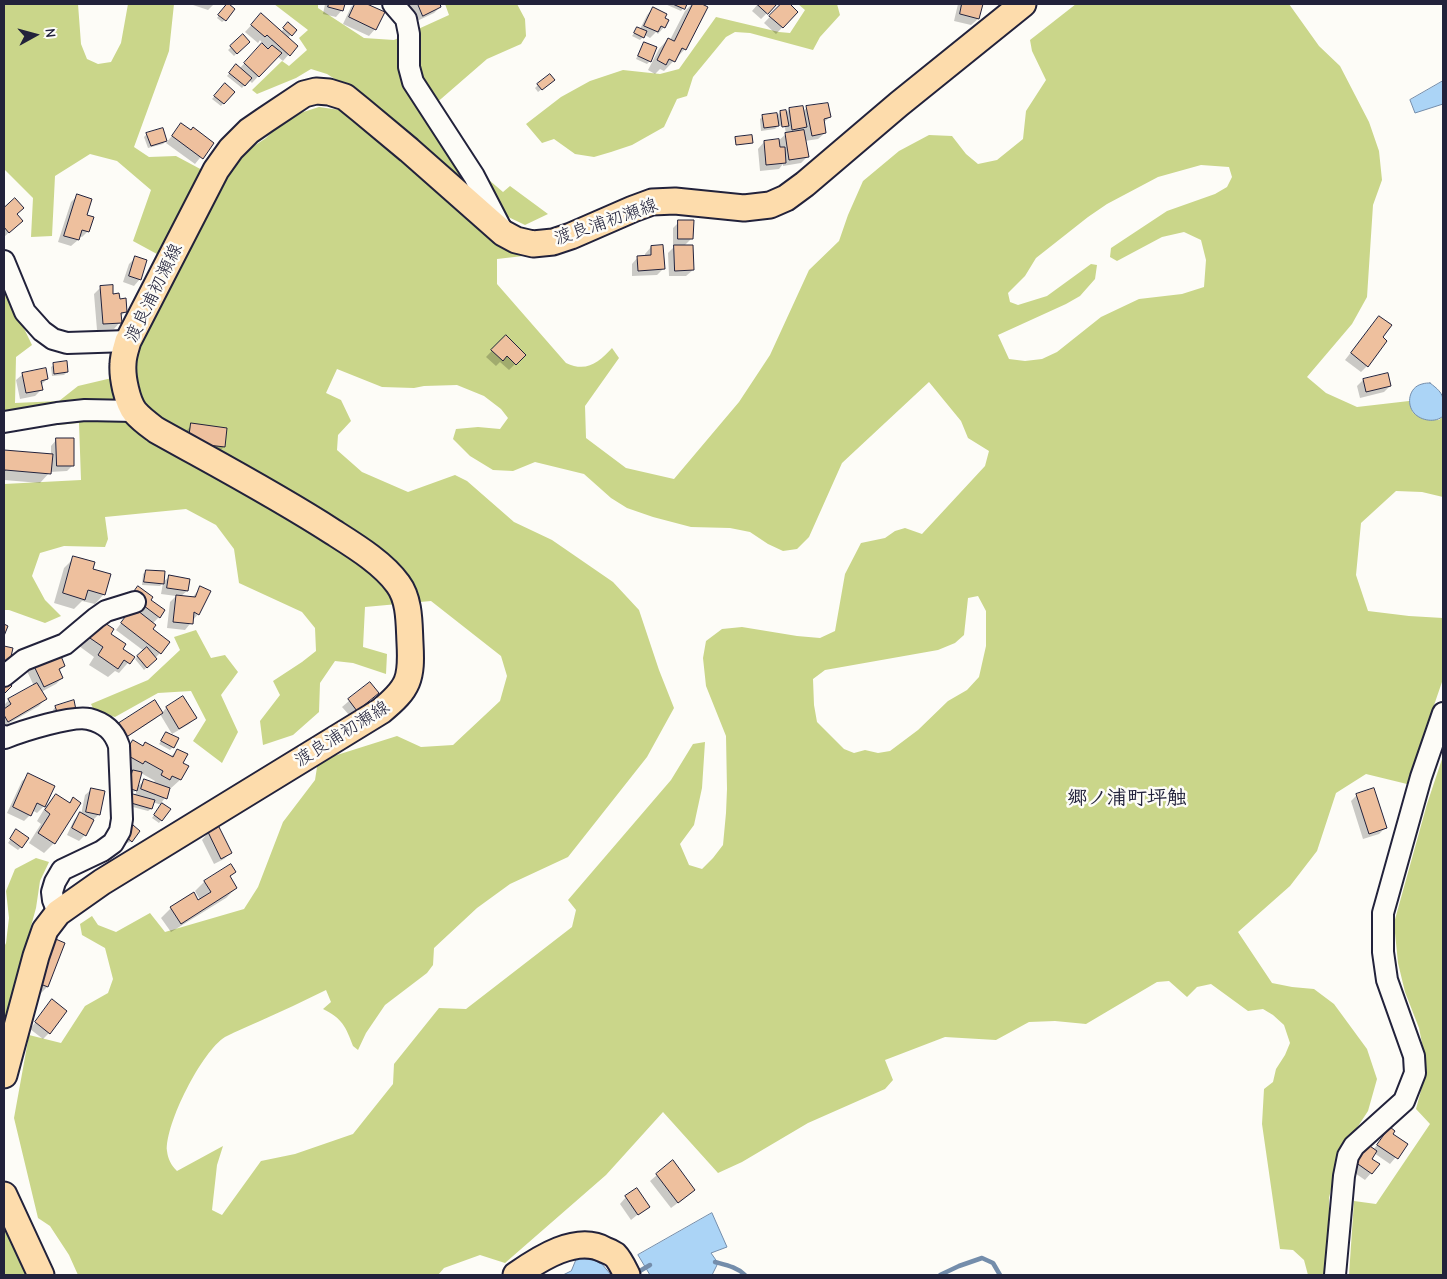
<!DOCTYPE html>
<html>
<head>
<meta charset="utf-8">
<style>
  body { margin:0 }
  #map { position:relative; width:1447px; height:1279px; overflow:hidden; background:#fdfcf7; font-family:"Comic Neue",sans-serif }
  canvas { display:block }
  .frame { position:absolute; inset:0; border:5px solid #22223b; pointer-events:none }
  .north { position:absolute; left:10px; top:10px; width:50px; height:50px; -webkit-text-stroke:4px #fdfcf7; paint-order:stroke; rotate:83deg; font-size:14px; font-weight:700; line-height:20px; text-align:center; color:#22223b }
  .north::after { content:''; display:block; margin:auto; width:18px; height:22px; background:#22223b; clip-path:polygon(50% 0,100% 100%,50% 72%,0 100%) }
</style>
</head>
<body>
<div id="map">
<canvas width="1447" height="1279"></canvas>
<div class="frame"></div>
<div class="north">N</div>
</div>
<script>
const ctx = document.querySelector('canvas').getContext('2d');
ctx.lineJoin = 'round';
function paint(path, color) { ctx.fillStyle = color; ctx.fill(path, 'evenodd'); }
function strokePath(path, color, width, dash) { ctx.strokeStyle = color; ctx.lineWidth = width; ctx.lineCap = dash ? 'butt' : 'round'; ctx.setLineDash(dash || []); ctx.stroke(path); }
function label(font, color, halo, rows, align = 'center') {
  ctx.font = font + ' "Comic Neue","Klee One",sans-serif'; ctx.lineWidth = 5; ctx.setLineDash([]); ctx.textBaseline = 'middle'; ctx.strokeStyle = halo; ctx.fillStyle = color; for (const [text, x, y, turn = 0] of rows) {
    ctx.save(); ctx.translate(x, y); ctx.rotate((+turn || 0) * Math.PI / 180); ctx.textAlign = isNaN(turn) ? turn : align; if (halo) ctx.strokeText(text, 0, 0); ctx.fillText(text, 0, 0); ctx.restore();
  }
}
const green = new Path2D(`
  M4,4h74l3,40 6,15 11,5 13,-2 10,-19 7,-39h46l-5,47 -35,96 15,10 27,-1 43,23 20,-23 27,-18 18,-18 16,-7 19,-6 21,3 183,146 -26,3v25l69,79c21,10 33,-1 46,-15l7,10 -34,48 1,32 40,30 48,11 65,-77 31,-47 39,-85 30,-29 9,-26 15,-34 36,-30 30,-16 23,1 14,18 12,10 19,-4 26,-21 3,-28 20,-31 -14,-29 -2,-11 46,-36h213l30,42 21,20 29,56 10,29 3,29 -9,25 -6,92 -15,27 -45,53 19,16 31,14 52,-6 4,12 26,7 4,-4v81l-21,-5 -26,-1 -35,32 -5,52 12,36 41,5 34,2v61l-36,105 -41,-10 -30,19 -19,58 -27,35 -52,46 34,51 20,4 22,2 20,15 33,45 10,30 -9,32 -19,29 -13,28 -7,30v46l-3,31h-18l-4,-15 -11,-10 -13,-1 -18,-125 2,-35 9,-7 3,-13 9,-14 5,-12 -6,-18 -11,-10 -10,-6 -15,2 -37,-27 -14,3 -10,10 -18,-16 -12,1 -71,42 -31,-3 -26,1 -33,18 -51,-3 -60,23 8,20 -8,9 -77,34 -66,39 -24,11 -55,-61 -57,63 -101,88 -25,-8 -36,13 -6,7h-360l-9,-20 -19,-29 -12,-8 -24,-100 15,-83 32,8 24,-37 23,-13 5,-14 -8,-31 -23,-13 -2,-11 12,-8 6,9 18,7 34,-19 15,19 79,-23 14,-22 25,-65 32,-42 3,-19 79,-25 24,11 32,-2 47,-44 7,-25 -6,-20 -70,-55 -66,6 -2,40 24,7 -1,20 -33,-11 -18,-2 -15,22 -1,29 -26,23 -30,10 -3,-24 20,-26 -7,-14 29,-19 14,-11 -1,-23 -13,-16 -63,-29 -5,-34 -18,-24 -30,-16 -81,8 3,22 -3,8 -41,-1 -24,7 -8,23 13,24 16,16 -16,7 -36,-13h-5v-126l77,-4 -2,-57 -75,7v-143l28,58 -16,12 -1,46 44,-2 19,-15 55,-13 2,-22 44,-85 -46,-25 18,-51 -34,-29 -27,-7 -35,22 -3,60 -21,1 2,-39 -29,-29zM1201,165l28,2 3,10 -5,10 -12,7 -48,17 -56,37 -1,9 7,4 45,-24 22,-5 17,8 5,20 -2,27 -22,7 -43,5 -38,18 -44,35 -15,7 -17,2 -16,-2 -11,-24 68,-31 14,-8 15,-17 2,-14 -6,-1 -44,32 -29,9 -8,-3 -2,-9 17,-17 11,-18 52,-41 19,-13 51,-27zM337,369l45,18 32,1 10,-2 33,-1 27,11 17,13 7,9 -8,11 -22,-2 -22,2 -3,10 17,17 23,14 20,1 22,-9 49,12 27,24 16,10 26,9 38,10 39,1 20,4 18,12 15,7 14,-2 12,-12 33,-74 87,-81 32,39 7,17 21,13 -4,15 -63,68 -17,-6 -10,3 -10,7 -24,5 -16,31 -10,57 -15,7 -23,-2 -55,-9 -20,2 -16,12 -3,17 3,28 20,50 1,53 -1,24 -3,32 -10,13 -11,11 -13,-4 -9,-21 14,-19 8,-37 3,-46 -12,2 -22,36 -103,120 8,10 -4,17 -106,82 -27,-1 -45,56 -1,20 -40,50 -58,20 -34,7 -39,54 -10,-5 5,-45 6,-19 -46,25c-6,-6 -9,-12 -10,-20 -2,-27 35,-100 58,-114 11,-6 24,-11 35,-16 22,-10 44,-20 66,-31l5,12 -8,7c19,9 23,18 30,37l5,4 8,-17 19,-28 42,-32 6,-8 1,-17 43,-40 33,-24 58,-27 79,-100 27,-49 -15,-38 -20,-60 -26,-28 -61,-42 -38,-18 -47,-41 -12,-6 -47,17 -46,-20 -25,-22 1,-15 13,-14 -10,-21 -15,-7zM978,596l8,15v35l-7,31 -12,13 -19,11 -30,29 -28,21 -12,2 -13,-3 -11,3 -10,-4 -27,-27 -3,-17 -1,-26 12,-9 113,-20 17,-7 9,-8 4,-37z
  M274,4h44v4l46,30 30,2 55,-25 -4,-11h72l8,15 1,17 -5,8 -34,15 -53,46 48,69 21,18 7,-6 38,28 -23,11 -46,-22 -100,-96 -52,-33 -16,-5 -15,9 -39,16 -5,-4 30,-29 7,5 18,-16 -8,-12 9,-8z
  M798,4h39l3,11 -20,22 -7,13 -63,-17 -15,-1 -9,5 -33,40 -6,19 -10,3 -13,28 -32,18 -21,7 -17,5 -19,-3 -21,-15 -12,4 -16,-19 35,-27 29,-16 33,-11 37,4 19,-5 37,-52 63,15 11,1 15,-23z
  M196,630l15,28 14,-3 13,17 -17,23 17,37 -16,31 -29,-22 13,-21 -15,-29 -33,2 -43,24 -21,-7 -3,-6 57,-24 32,-30 -6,-13z
  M1443,756v519h-94l5,-74 22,3 54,-80 -14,-15 7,-26 3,-20 -7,-35 -14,-36 -7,-29 -4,-40 33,-119z
  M36,858l13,4 -9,19 -4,27 -32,116v-77l2,-4 3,-25 -3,-27 9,-22z
  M4,1228l21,44 2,3h-23z`);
const water = new Path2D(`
  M1443,81v23l-28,9 -5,-13z
  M1430,383c16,12 13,14 13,33 -7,7 -22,5 -29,-3 -8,-9 -5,-26 8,-29 3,-1 6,-1 8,-1z
  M712,1213l15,34 -16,6 7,10 -6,12h-62l-12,-20z
  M577,1258l16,2 9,4 9,11h-48l8,-4z`);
const shadow = new Path2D(`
  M190,4h24l-6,6z
  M325,4h19l-2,6 -6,7 -13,-3z
  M354,4h10l19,9 -8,16 -6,7 -26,-12 8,-17z
  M409,4h30l1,3 -6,6 -17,8z
  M665,4h21l-5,7z
  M692,4h7l7,3 -21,42 -21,22 -4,-2 -5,5 -7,-4 11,-21 9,-10 2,1 15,-29z
  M758,4h18l-15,15 -9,-8z
  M782,4h6l9,8 -21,22 -12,-11z
  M958,4h23l-3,15 -7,6 -17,-4z
  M225,7v13l-3,2 -5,-4z
  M653,8l11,11v8l-6,7 -2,-2 -6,6 -5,-3 -5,5 -8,-4 6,-8 2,1 7,-14z
  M255,21l26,11 7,-8 7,6 -7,8 8,8 -13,15 -6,-5 -25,27 -3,-3 -7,8 -15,-12 9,-10 3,3 24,-25 -3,-4 -2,3 -13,-11z
  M243,36l5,6 -14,14 -6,-6z
  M644,43l6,18 -3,3 -11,-5 6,-13z
  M551,82l-13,10 -3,-4 3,-3z
  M225,85l8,7 -12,14 -9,-7z
  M802,107l1,5 4,-5 23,10 -7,6 2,10 -7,6 -13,2 2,16 -6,6 -18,3v-2l-4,5 -19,2 -2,-22 6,-7h13l9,-8 -1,-6 -5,1 5,-1v-3l-6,1v-1l-4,4 -14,2 -1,-12 3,-3h14l3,-4 6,1 3,-4z
  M181,125l31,18 -17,21 -29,-21z
  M162,130l4,13 -1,-1 -2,2 -15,4 -4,-11 3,-3z
  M77,196l8,20 3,15 -6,6 -3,-1 -1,4 -7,6 -13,-4 13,-40z
  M15,200v27l-11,10v-27z
  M679,222l13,16 -8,8 9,24 -7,6h-17l-1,-23 8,-8h-3v-17z
  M651,247l12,22 -6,6 -25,1v-12l6,-7h7v-3z
  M135,258l5,21 -6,7 -11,-4 6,-18z
  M101,287l18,13 6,12 -5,5v5l-6,7 -17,1 -3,-36z
  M1379,317l2,20 -14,29 -6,6 -16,-12 28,-36z
  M506,336l18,19 -15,15 -9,-8 -4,4 -10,-9z
  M54,365l13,7 -3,3 -12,1 -1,-9z
  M23,374l24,5 -6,6 1,4 -7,7 -15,3 -4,-19z
  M1387,374l3,12 -6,6 -24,6 -3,-12 6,-6z
  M192,425l32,22 -7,6 -33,-9 2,-13z
  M57,439l16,26 -6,6 -17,1 -10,11 -36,-3 1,-29 46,4v-9z
  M74,558l18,12 12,24 -9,10 -13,-3 -8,8 -20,-6 10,-35z
  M146,571l16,12 7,-6 18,14 -6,5 11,2 8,-10 -2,26 -13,16 -18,-2 3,-26 6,-6 -15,-2 2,-11 -3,3 -18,-1 1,-11z
  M139,587l20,30 -7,7 -1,5 9,24 -5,5 1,1 -12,11 -9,-11 9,-8 -28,-21 11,-15 5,-21z
  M89,630l21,4 11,15 12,8 -14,16 -4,-2 -7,6 -19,-12 5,-8 -15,-11z
  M55,661l9,5 -5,5 3,7 -6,6 -15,8 4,7 -6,7 -35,20v-21l5,-5 25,-14 -7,-15 -8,6 1,1 -3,3 -8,4 1,1 -6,7v-13l21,-15 3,6 6,-6z
  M370,683l1,16 -21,17 -8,-9z
  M183,698l12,20 -6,6 -17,10 -12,-20 -5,5 -37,24 -7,-11 51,-19 4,-5z
  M73,702l-18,15 -2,-7 2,-3z
  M166,733l7,14 -3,3 -11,-6z
  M133,742l37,15 8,-7 4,13 -2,17 -10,9 -1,-1 -4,10 -4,5 9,6 -11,14 -7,-5 9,-13 -8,-3 -2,7 -3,2 -19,-5 2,-8 3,-3h1l3,-7 -5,5 -7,-2 6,-18 -16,-9 7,-12zM141,773l14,8 -2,2 -8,-3 -9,8z
  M29,775l15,31 -7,7 -5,-3 -2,5 -6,6 -17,-8 15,-32z
  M92,789l7,25 -6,6 -8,15 -6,6 -12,-6 7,-15 6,-6 1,1 4,-20z
  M1357,795l28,33 -6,6 -16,5 -12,-38z
  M56,796l12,8 5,-5 -19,44 -10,10 -15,-10 12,-19 -4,-3 9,-15z
  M218,828l13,25 -7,6 -10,5 -12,-24 6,-7z
  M131,829v12l-3,2 -5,-4z
  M14,834l7,13 -3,3 -10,-7z
  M230,865l4,7 -5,5 7,11 -10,10 -55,34 -10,-14 10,-10 29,-8 -5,-9 9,-9z
  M51,939l-4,48 -6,6 -12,-5z
  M52,1001l-3,32 -6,6 -13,-10z
  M1390,1129l2,6 14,10 -16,19 -16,-11 -4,6 1,14 -6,7 -16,-11 24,-19z
  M657,1175l30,21 -16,12 -21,-27z
  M626,1197l22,9 -17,14 -11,-16z`);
const stream = new Path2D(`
  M715,1262c11,3 22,5 30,13
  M638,1272l12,-7
  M940,1275l19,-9 23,-8 11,5 7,12`);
const building = new Path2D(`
  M227,4h2l6,5 -9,12 -8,-6z
  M329,4h16l-2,7 -15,-4z
  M355,4h12l18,8 -9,18 -27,-13z
  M418,4h22l1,3 -18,9z
  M673,4h14l-2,5z
  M693,4h9l6,3 -22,43 -4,-2 -7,14 -6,-3 -3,6 -9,-5 11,-22 6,3z
  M757,4h20l-9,10z
  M781,4h9l8,8 -15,16 -14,-12z
  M962,4h21l-4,15 -19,-5z
  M653,7l14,7 -2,4 4,2 -4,8 -4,-2 -3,6 -14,-6z
  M261,13l37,33 -8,10 -23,-21 -2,2 -14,-12z
  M288,22l9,8 -5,6 -9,-8z
  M637,27l10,4 -3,7 -10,-5z
  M243,34l7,8 -13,12 -7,-8z
  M644,42l13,5 -6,15 -13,-6z
  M262,43l6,6 4,-4 10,8 -23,24 -15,-14z
  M236,64l16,14 -7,8 -16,-13z
  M550,74l5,6 -13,10 -5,-6z
  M225,83l10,9 -11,12 -10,-8z
  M828,103l3,14 -7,2 2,14 -14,3 -6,-30z
  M803,106l4,21 -15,3 -3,-22z
  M786,110l3,16 -7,1 -2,-16z
  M777,113l2,13 -15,2 -2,-13z
  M181,123l10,7 2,-3 21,16 -11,16 -31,-23z
  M163,128l4,13 -16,5 -5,-13z
  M804,130l5,27 -20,3 -4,-27z
  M752,135l1,8 -17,2 -1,-8z
  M779,139l1,8h5l1,16 -20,2 -2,-24z
  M77,194l15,5 -5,16 7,2 -5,15 -7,-2 -3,10 -15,-4z
  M15,198l9,10 -7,6 6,7 -14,12 -5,-6v-19z
  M678,220h16l-1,19h-15z
  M663,245l2,24 -27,2 -1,-15 14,-1v-9z
  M674,245h19l1,25 -19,1z
  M135,256l12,4 -6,20 -12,-4z
  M113,285v9l6,-1 1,6 6,-1 1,14 -6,1 1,10 -19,1 -3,-38z
  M1379,316l13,9 -9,12 4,4 -19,26 -17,-14z
  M506,335l20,20 -10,10 -9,-9 -4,5 -12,-11z
  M67,361l1,11 -14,2 -1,-11z
  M46,368l2,11 -7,2 2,9 -17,3 -4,-20z
  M1388,373l3,13 -25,6 -3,-13z
  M191,423l36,5 -2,19 -26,-3v-5l-10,-1z
  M56,438h18v28h-17z
  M4,450l49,4 -2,20 -46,-4 -1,3z
  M73,556l22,6 -2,7 18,5 -6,21 -17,-5 -3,10 -22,-7z
  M146,570l19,1 -1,13 -20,-2z
  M169,575l21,4 -2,12 -21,-3z
  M138,586l15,11 -2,3 14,10 -5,8 -29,-22z
  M200,586l11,5 -12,24 -5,-3 -1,12 -20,-2 3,-27 19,2z
  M133,607l23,18 -3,4 17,13 -9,12 -40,-31z
  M99,619l15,10 -3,5 15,10 -3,5 12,8 -5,7 -6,-4 -6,9 -20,-14 5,-8 -16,-11z
  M4,624l4,2 -4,10z
  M4,646l9,2 -4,17 -5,6z
  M147,647l10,12 -10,9 -10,-12z
  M54,654l2,5 5,-3 4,10 -6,3 4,9 -19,9 -11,-23z
  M4,677l8,9 -8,8z
  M370,682l9,11 -22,18 -9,-12z
  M37,683l10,16 -39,23 -4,-7v-6l7,-5 -3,-5z
  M183,696l14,22 -18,11 -13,-22z
  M74,700l2,10 -18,5 -3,-9z
  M155,700l8,13 -38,25 -9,-13z
  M166,732l13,6 -5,10 -13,-7z
  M133,740l10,6 2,-4 28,15 4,-8 11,5 -5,9 6,3 -8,14 -9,-4 -2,4 -9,-5 2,-4 -18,-10 -2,3 -18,-10z
  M133,770l9,2 -5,19 -9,-3z
  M28,773l27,13 -10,21 -8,-4 -6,13 -18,-9z
  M144,779l26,9 -3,11 -26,-10z
  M91,788l14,3 -5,24 -14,-3z
  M1374,788l13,40 -18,6 -13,-40z
  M56,794l14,9 3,-6 8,6 -26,41 -17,-11 12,-19 -5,-4z
  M133,794l22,6 -3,9 -21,-6z
  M162,803l9,6 -9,12 -8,-6z
  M80,812l14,8 -8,16 -14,-8z
  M133,825l7,6 -8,11 -7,-6z
  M219,827l13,26 -11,6 -13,-27z
  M16,829l13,9 -7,10 -12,-9z
  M231,864l5,8 -6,4 7,12 -56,36 -11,-17 24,-15 4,8 13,-8 -7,-11z
  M51,937l14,6 -17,44 -13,-5z
  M52,999l15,12 -17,23 -15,-12z
  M1390,1127l5,4 -2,3 15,10 -10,15 -21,-14z
  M1367,1144l10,7 -5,8 8,5 -8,10 -17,-12z
  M673,1160l22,30 -17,13 -22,-29z
  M637,1188l13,19 -12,8 -13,-19z`);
const minor = new Path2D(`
  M393,4l13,15 3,15v33l4,15 61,94 27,52
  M4,261l21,51 17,19 11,8 14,4 61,-2
  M4,422l53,-9 28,-3 49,1
  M4,676l20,-16 41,-16 31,-26 10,-7 29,-9
  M4,736l1,2c17,-7 68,-23 84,-19 16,4 25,12 30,27l3,73 -2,12 -7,12 -11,8 -40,19 -7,12 -3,10 1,8 5,13
  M1335,1275l9,-99 4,-20 6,-10 50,-45 11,-28 -1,-17 -27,-76 -4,-28v-39l38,-136 22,-64`);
const major = new Path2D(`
  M4,1075l32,-119 9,-26 13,-17 44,-31 279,-171c28,-23 31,-32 29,-68 -1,-19 0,-43 -12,-59 -15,-21 -43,-38 -65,-52 -57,-37 -118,-69 -177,-102 -8,-6 -15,-11 -21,-18 -8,-10 -13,-35 -12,-48 0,-8 3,-16 5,-23l88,-171 15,-21 18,-18 16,-11 39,-26 12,-3 13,1 16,5 16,13 48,40 94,83 13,7 17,4 20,-2 18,-6 62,-27 19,-7 23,-1 69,7 26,-3 16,-7 19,-14 94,-80 124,-100
  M4,1195l37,80
  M516,1275c23,-16 61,-41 89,-25 3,1 7,3 10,5 5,5 9,14 12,20`);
const streetNames = [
  ["渡良浦初瀬線",606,222,-19],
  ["渡良浦初瀬線",154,293,-64],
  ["渡良浦初瀬線",342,734,-32]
];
const quarterNames = [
  ["郷ノ浦町坪触",1127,798]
];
paint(green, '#cad68a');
paint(water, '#abd4f6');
strokePath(water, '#748dab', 1);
paint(shadow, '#0003');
strokePath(stream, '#748dab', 4.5);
paint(building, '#eec09e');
strokePath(building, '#22223b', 1);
strokePath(minor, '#22223b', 24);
strokePath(major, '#22223b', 29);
strokePath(minor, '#fdfcf7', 20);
strokePath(major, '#fddcac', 25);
label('18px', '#22223b', '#fdfcf7', streetNames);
label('bold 20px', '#22223b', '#fdfcf7', quarterNames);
</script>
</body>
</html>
